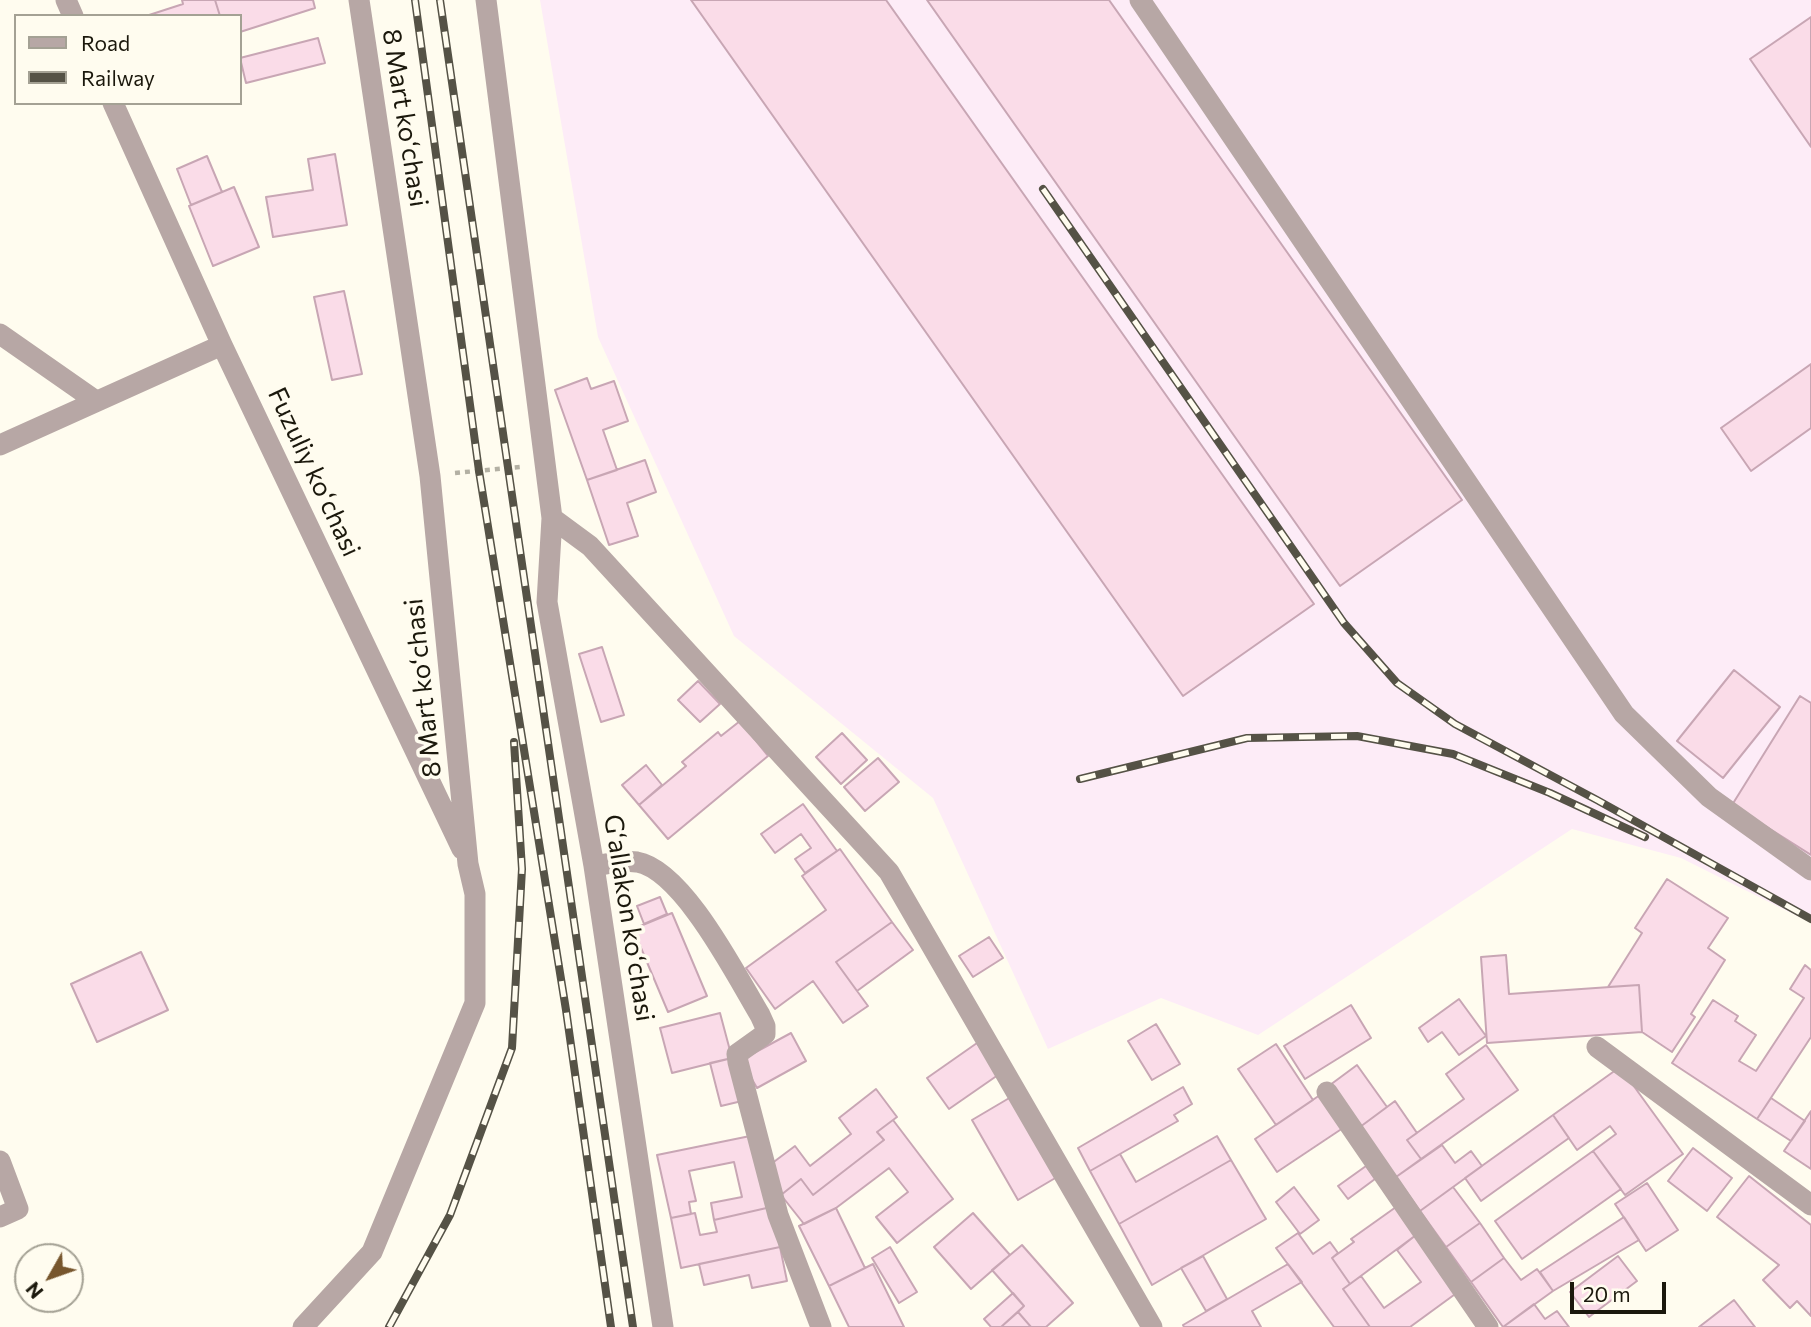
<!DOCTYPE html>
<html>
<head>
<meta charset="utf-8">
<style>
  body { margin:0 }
  #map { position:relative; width:1811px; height:1327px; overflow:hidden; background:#fffcef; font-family:Commissioner,sans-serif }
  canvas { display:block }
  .legend { position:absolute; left:14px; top:14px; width:228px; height:91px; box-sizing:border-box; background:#fffcef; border:2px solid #a4a194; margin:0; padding:9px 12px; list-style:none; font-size:21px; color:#1b180c }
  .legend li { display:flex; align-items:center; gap:14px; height:35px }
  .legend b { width:35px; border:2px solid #a4a194 }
  .north { position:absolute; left:14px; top:1243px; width:70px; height:70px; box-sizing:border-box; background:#fffcef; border:2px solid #a4a194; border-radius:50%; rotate:230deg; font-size:19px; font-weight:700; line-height:28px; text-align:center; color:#1b180c }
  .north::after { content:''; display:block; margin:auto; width:24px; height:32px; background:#77562d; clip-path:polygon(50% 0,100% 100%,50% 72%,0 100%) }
  .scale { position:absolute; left:1570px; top:1282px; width:96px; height:32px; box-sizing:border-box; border:4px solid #1b180c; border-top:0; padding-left:9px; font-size:21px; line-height:24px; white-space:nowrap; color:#1b180c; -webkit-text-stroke:5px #fffcef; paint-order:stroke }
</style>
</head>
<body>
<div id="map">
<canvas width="1811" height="1327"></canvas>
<ul class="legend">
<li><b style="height:9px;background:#b7a7a5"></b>Road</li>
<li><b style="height:9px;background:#555246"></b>Railway</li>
</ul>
<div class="north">N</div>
<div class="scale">20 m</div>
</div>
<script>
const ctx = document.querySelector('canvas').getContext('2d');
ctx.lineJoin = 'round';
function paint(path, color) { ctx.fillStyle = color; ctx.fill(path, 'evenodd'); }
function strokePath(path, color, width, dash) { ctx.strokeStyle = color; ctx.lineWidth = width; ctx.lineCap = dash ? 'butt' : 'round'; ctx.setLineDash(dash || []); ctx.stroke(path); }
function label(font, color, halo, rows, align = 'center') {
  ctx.font = font + ' Commissioner,sans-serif'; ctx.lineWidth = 7; ctx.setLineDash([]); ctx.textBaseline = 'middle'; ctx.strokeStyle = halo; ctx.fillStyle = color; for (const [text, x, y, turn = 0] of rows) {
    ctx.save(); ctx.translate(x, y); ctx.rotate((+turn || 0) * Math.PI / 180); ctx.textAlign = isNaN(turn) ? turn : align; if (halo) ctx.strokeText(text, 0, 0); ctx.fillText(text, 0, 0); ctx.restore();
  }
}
const industrial = new Path2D(`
  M540,0h1271v923l-130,-65 -109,-29 -314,206 -97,-37 -113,51 -115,-251 -199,-162 -136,-299z`);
const building = new Path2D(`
  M182,0h33l5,16h-74l37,-12z
  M215,0h98l2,8 -75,24v-16h-20z
  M691,0h195l428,604 -131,92z
  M927,0h182l353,500 -122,86z
  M1811,17v130l-61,-88z
  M318,38l7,25 -79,20 -6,-25z
  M335,154l12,71 -74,12 -7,-40 47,-7 -5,-31z
  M207,156l15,36 -31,13 -14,-36z
  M234,187l25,60 -46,19 -24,-60z
  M344,291l18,83 -30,6 -18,-83z
  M1811,364v64l-60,43 -30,-43z
  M587,378l4,11 23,-8 14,40 -25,9 14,40 -30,10 -32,-90z
  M645,460l11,32 -29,11 11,33 -29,9 -22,-65z
  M602,647l22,68 -23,7 -22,-68z
  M1734,670l46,37 -57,71 -46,-37z
  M698,681l22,23 -20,18 -22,-22z
  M1800,696l11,7v152l-79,-50z
  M740,721l28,35 -100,83 -29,-34 47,-39 -4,-4 36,-30 3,4z
  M842,733l25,27 -26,24 -25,-27z
  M878,758l21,24 -34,29 -21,-24z
  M646,765l16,20 -23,20 -17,-20z
  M803,804l34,47 -32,22 -10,-14 16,-11 -10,-14 -26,19 -14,-19z
  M840,849l52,73 -56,40 32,44 -25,17 -30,-42 -38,28 -29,-41 80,-58 -24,-34z
  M1667,879l61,39 -20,30 17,12 -34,54 4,3 -23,35 -30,-20 -3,-47 -31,2 34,-54 -7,-5z
  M660,897l7,17 -23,10 -7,-18z
  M672,913l35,83 -39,16 -35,-83z
  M892,922l21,28 -56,41 -21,-29z
  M989,937l14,21 -30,19 -14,-21z
  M141,952l27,58 -71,32 -26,-58z
  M1506,955l3,39 130,-9 3,47 -155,11 -6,-86z
  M1805,965l6,5v67l-54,82 -85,-56 41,-63 25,16 -3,5 21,14 -17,26 17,10 48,-73 -14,-9z
  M1459,999l27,37 -27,19 -17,-23 -14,10 -9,-14z
  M1351,1005l20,33 -66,41 -21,-33z
  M720,1013l12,45 -60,15 -12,-45z
  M1156,1024l24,40 -28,16 -24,-39z
  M791,1033l15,28 -49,27 -16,-28z
  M977,1043l21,32 -49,34 -22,-31z
  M1276,1044l37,56 -37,25 -38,-56z
  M1486,1045l32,45 -97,69 -14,-19 57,-41 -18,-25z
  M732,1058l10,43 -21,5 -11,-43z
  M1357,1065l30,42 -27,20 -30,-42z
  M1620,1067l63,87 -58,41 -32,-44 23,-17 -6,-8 -33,24 -24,-35z
  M1183,1087l9,17 -18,11 4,6 -88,50 -12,-23z
  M876,1089l21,28 -20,15 7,8 -71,55 -12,-16 -20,16 -10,-31 24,-18 15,20 41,-32 -12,-16z
  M1320,1095l23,33 -66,44 -22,-33z
  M1011,1097l46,80 -39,23 -46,-80z
  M1771,1098l34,23 -14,20 -34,-22z
  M1395,1101l22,32 -10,7 14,19 -25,18 -36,-50z
  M1811,1111v58l-27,-18z
  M1553,1115l16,23 -88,63 -16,-23z
  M893,1120l60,79 -56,44 -21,-26 32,-25 -19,-24 -53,40 -32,16 -23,-29 20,-16 12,16 71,-55 -7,-8z
  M755,1135l16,72 -57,13 -3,-17 31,-6 -8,-35 -45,9 7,30 -7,1 2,12 -20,4 -14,-63z
  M1217,1136l14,24 -112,64 -29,-53 30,-17 16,28z
  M1442,1145l13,18 16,-12 11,15 -62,45 -24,-34z
  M1693,1148l39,30 -25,33 -39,-30z
  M1593,1151l28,38 -99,70 -27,-38z
  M1231,1160l35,59 -114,66 -33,-61z
  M1366,1166l9,13 -27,20 -10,-13z
  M1749,1176l62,49v91l-14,-15 -7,7 -27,-28 16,-15 -62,-48z
  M1647,1183l31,47 -32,21 -31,-47z
  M1294,1187l25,33 -19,14 -24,-32z
  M1453,1187l27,36 -34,24 -26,-36z
  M771,1207l9,40 -99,21 -10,-50 24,-5 5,22 17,-3 -3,-12z
  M1396,1207l20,28 -66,49 -18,-26 22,-16 -3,-3z
  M836,1208l29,60 -36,18 -30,-60z
  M973,1213l37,42 -39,34 -37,-42z
  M1624,1217l15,23 -86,51 -13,-19z
  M1480,1223l24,35 -33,24 -25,-35z
  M1298,1233l15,21 17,-12 8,11 -6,5 18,26 -7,5 27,38h-36l-58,-79z
  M1416,1235l42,57 -48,35h-40l-27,-38 18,-13 23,32 37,-26 -24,-32z
  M1022,1245l51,58 -27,24h-15l-13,-15 6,-6 -32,-36z
  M780,1247l7,34 -35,7 -3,-13 -45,10 -5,-21z
  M890,1247l27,45 -18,11 -27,-45z
  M1203,1256l24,43 -21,12 -25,-43z
  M1618,1256l19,25 -48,36 -19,-25z
  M1504,1258l17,22 16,-11 16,22 -50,36 -32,-45z
  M873,1264l31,63h-55l-20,-41z
  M1288,1264l14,18 -50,29 9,16h-77l-1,-2z
  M1013,1293l11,13 -23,21h-10l-7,-8z
  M1734,1300l21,27h-56z
  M1534,1304l11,15 12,-8 12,16h-66z
  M1018,1312l13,15h-30z`);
const path = new Path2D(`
  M455,473l65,-6`);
const minor = new Path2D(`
  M66,0l7,16
  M486,0l66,518 -5,84 47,264 69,461
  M1140,0l484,714 85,83 102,73
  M113,103l109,242 240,504
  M0,334l96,67
  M0,445l222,-100
  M552,518l38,28 299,326 263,455
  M594,866c13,-2 29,-6 43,-4 46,8 99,113 123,153l5,11v8l-28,20 1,8 40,153 43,112
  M1597,1047l214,158
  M1327,1092l161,235
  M0,1161l18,48 -18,8
  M303,1327l69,-75 103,-249v-109l-7,-30 -38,-388 -71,-476`);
const rail = new Path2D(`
  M415,0l64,471 87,539 45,317
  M440,0l193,1327
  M1043,189l301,434 53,60 58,41 142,76 214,119
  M1080,779l167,-41 110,-2 96,18 97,39 95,44
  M389,1327l61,-112 62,-167 10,-179 -8,-127`);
const streetNames = [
  ["8 Mart koʻchasi",405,118,81],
  ["Fuzuliy koʻchasi",314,472,65],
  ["8 Mart koʻchasi",423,688,-96],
  ["Gʻallakon koʻchasi",629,918,81]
];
paint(industrial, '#fdecf7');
paint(building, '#fadce8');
strokePath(building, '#c8a6b4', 2);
strokePath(path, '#b3b0a3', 4.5, [5, 5]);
strokePath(minor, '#b7a7a5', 21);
strokePath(rail, '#555246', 8);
strokePath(rail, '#fffcef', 5, [16]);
label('26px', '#1b180c', '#fffcef', streetNames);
</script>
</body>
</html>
